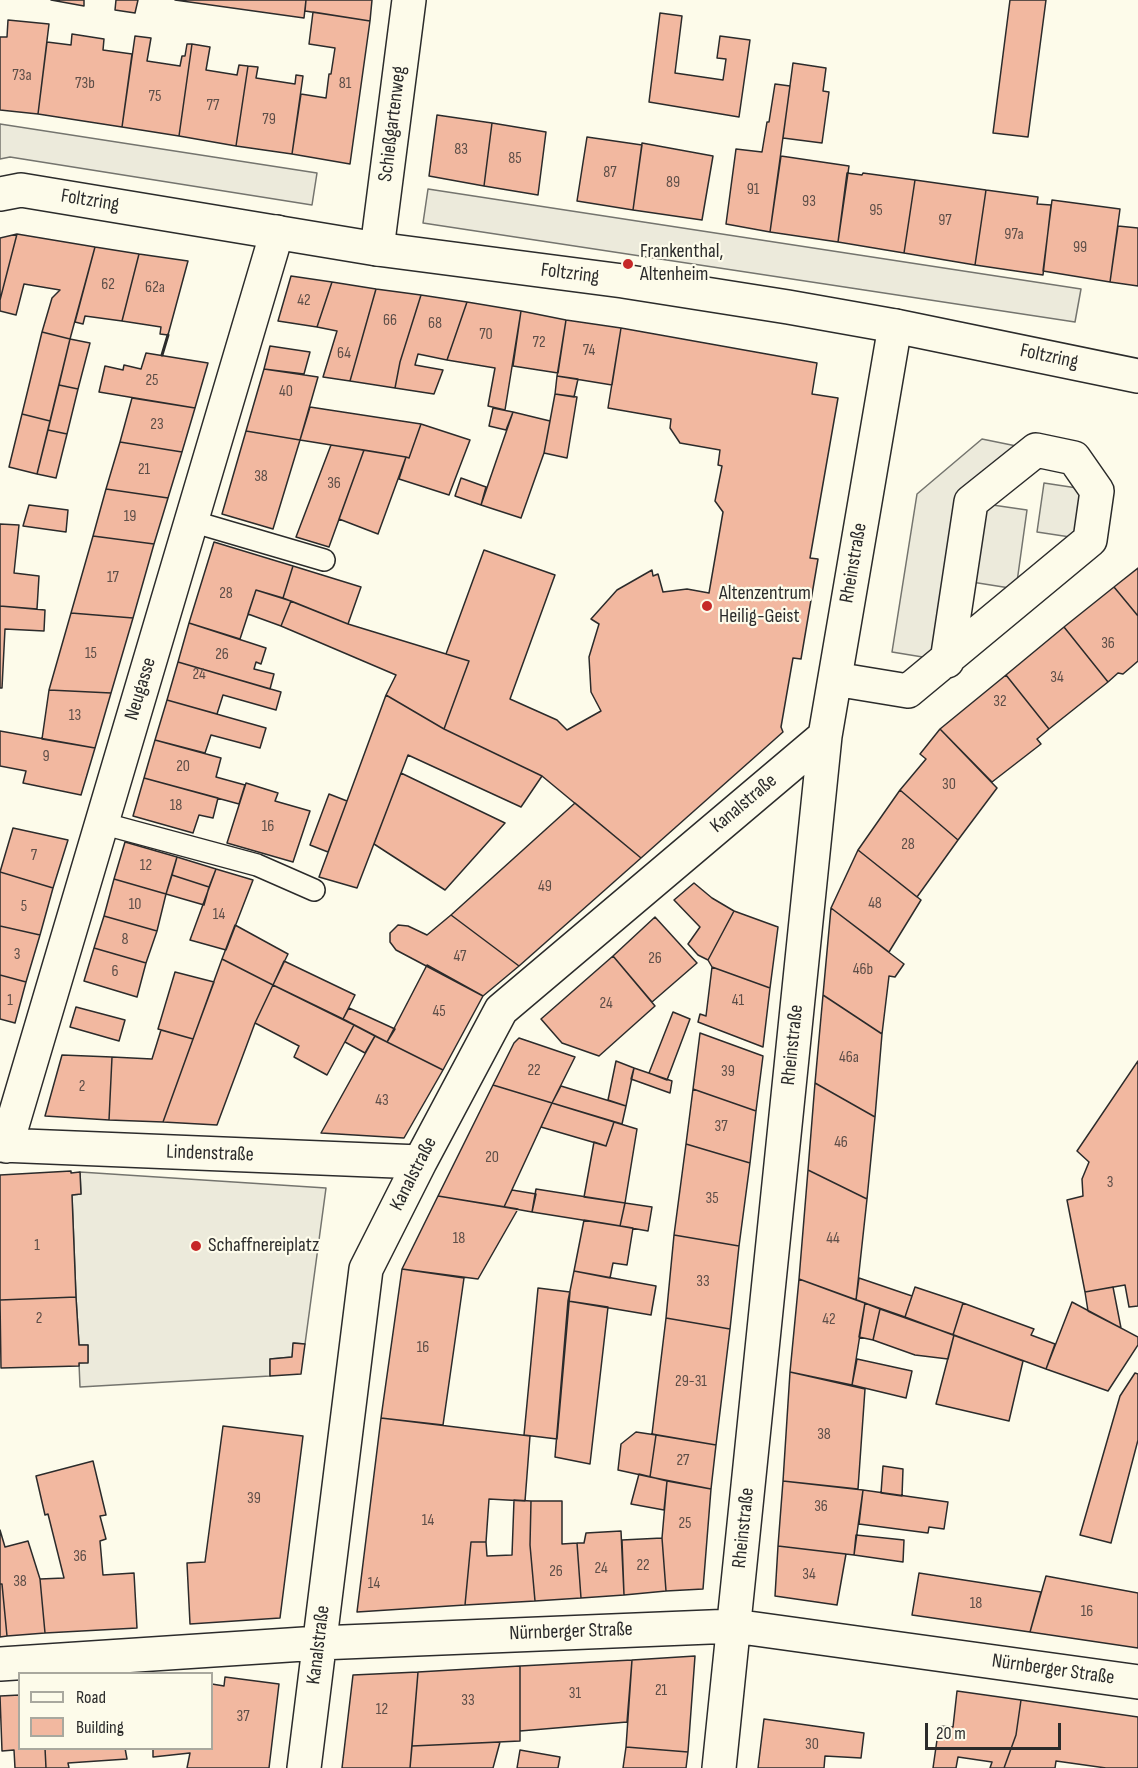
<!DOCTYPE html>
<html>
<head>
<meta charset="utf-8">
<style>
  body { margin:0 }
  #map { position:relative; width:1138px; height:1768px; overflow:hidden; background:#fdfbea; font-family:"Sofia Sans Condensed",sans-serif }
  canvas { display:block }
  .legend { position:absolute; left:18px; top:1672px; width:195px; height:78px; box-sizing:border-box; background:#fdfbea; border:2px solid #a9a89e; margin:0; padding:8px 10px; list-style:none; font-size:18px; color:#2b2b2b }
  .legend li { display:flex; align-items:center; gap:12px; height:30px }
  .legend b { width:30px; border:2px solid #a9a89e }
  .scale { position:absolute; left:925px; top:1723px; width:136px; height:27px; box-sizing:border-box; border:3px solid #2b2b2b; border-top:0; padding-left:8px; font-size:18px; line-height:21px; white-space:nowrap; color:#2b2b2b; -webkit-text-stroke:4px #fdfbea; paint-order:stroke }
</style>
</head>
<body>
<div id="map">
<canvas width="1138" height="1768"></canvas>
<ul class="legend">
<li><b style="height:8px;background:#fdfbea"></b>Road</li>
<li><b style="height:16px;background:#f2b8a0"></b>Building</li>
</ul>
<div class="scale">20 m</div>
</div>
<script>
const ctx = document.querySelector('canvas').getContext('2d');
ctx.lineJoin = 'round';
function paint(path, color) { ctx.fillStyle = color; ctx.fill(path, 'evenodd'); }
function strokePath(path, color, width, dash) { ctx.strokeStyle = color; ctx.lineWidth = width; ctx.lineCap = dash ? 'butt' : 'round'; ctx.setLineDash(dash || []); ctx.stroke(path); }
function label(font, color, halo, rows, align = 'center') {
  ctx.font = font + ' "Sofia Sans Condensed",sans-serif'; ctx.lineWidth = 4.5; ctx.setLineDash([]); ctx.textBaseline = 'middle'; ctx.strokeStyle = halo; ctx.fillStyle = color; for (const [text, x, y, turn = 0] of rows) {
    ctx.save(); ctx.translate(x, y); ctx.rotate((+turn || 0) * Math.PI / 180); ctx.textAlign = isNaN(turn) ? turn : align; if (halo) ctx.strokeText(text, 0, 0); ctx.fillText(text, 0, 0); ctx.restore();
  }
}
const parking = new Path2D(`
  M0,124l317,49 -5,32 -302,-48 -10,2z
  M428,189l653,100 -6,33 -652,-99z
  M982,439l54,11 -64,52 55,8 -11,79 -57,-9 -12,81 -55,-9 25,-158z
  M1044,483l53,8 -7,49 -53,-8z
  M80,1172l246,16 -21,156 -11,-1 -2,14 -22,2v17l-190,11 -1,-24 9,-1v-17h-9l-3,-48 -4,-102 9,-1z`);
const building = new Path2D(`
  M51,0h33v6z
  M116,0h22l-3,13 -20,-3z
  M175,0h131l-2,18z
  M306,0h66l-2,21 -65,-10z
  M1010,0h36l-18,137 -35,-4z
  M313,12l57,9 -20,143 -58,-10 9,-60 25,4 3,-24h2l4,-26 -26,-4z
  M660,13l22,3 -7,57 48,7 3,-21 -9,-1 3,-22 30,4 -11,77 -90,-15z
  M8,20l41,4 -11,90 -38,-4v-73h7z
  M72,34l32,5 -1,11 29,4 -10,73 -84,-13 9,-72 24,3z
  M135,36l16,2 -4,23 33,5 2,-10h3l2,-12h5l-13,92 -57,-9z
  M192,44l18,3 -4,23 31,5 2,-10 9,1 -12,80 -57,-10z
  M793,63l33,5 -3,23 6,1 -7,51 -39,-5z
  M248,66l10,1 -2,11 39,6 1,-9 7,1 -11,78 -56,-8z
  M775,84l15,2 -20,146 -44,-8 10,-75 26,3 5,-30h2z
  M437,115l55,8 -8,63 -55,-10z
  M492,123l54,9 -8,63 -54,-9z
  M587,137l55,8 -9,65 -56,-9z
  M642,143l71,13 -11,64 -69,-10z
  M781,156l68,10 -11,76 -68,-10z
  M847,173l15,2 1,-2 52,7 -11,73 -66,-11z
  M915,180l71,10 -11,75 -71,-12z
  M986,190l52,7 -1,7 14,1 -8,70 -68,-10z
  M1052,200l68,9 -10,73 -67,-11z
  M1118,226l20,2v58l-28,-4z
  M17,234l78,13 -25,92 -28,-7 10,-34 8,-8 -36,-6 -8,31 -16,-4v-11z
  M17,234l-17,66v-62z
  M95,247l44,7 -17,67 -37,-5 -2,8 -8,-2z
  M139,254l49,7 -20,74 -8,-1 1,-7 -39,-6z
  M291,276l41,6 -15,45 -39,-6z
  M332,282l44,7 -26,92 -27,-4 14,-46 -20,-4z
  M376,289l45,6 -21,67 -5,26 -45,-7z
  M421,295l46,7 -20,58 -29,-6 -3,11 28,5 -9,24 -39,-6 5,-26z
  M467,302l54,9 -16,99 -17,-4 7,-38 -48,-8z
  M521,311l45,9 -8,53 -45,-7z
  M566,320l55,8 -9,57 -55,-9z
  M621,328l196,35 -5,31 26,4 -28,160 8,1 -17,100 -8,-1 -12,69 2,5 -142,126 -99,-82 -98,-47 25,-68 -23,-7 38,-104 71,25 -45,124 47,21 10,10 34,-19 -10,-19 -2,-35 10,-33 -8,-5 26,-29 35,-20 1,6 5,-2 5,18 24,-3 22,4 14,-81 -8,-11 7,-35 -4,-1 2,-15 -40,-7 -10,-15 1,-9 -63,-11z
  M42,332l28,7 -20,82 -28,-7z
  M70,339l20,4 -12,46 -19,-4z
  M270,346l40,6 -6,22 -40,-5z
  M146,353l62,10 -13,45 -96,-16 6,-26 18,4 1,-5 17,4z
  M264,369l54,8 -18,63 -54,-9z
  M557,376l21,3 -4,18 -19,-3z
  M59,385l19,4 -11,45 -19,-4z
  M555,394l22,3 -10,61 -23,-5z
  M132,398l63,10 -13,44 -62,-10z
  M310,407l111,17 -12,34 -3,-1 -106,-17z
  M493,408l20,4 -7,18 -17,-4z
  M513,412l37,9 -6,32 -23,65 -40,-13z
  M22,414l28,7 -13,53 -28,-7z
  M421,424l49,16 -21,55 -50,-16 7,-22 3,1z
  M48,430l19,4 -11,44 -19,-4z
  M246,431l54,9 -27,89 -51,-15z
  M120,442l62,10 -14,46 -62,-9z
  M331,445l33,5 -35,97 -33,-10z
  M364,450l42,7 -28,77 -39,-15z
  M461,478l25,9 -5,18 -26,-9z
  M106,489l62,9 -14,46 -61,-8z
  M29,505l39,5 -2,22 -43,-6z
  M0,524l19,1 -5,48 25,3 -2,33 -37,-3z
  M93,536l61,8 -21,74 -62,-5z
  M214,542l79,24 -10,32 -27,-8 -16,49 -51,-16z
  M293,566l68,21 -13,37 -65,-26z
  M1138,568v48l-24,-29z
  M1114,587l24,29v45l-15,13 -5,-1 -10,9 -44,-55z
  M256,590l35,11 -10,25 -33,-12z
  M291,601l57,23 121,37 -25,68 -58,-34 10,-20 -115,-49z
  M0,606l45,4 -1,21 -39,-2 -3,59h-2z
  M71,613l62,5 -22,75 -62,-3z
  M189,623l77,25 -5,16 -5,-2 -2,7 20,5 -4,15 -92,-27z
  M1064,627l44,55 -59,47 -43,-54z
  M178,662l103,30 -5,18 -53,-15 -6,19 -50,-14z
  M1006,675l43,54 -12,10 4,5 -49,38 -52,-53z
  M49,690l62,3 -16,55 -53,-9z
  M386,695l58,34 98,47 -21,31 -113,-52 -51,133 -38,-11z
  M167,700l99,28 -6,20 -49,-13 -6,18 -50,-13z
  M940,729l57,59 -39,52 -58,-50 26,-31 -6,-5z
  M0,731l95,17 -14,47 -58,-12 3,-12 -26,-5z
  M155,740l66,18 -5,19 29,8 -6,19 -95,-26z
  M401,773l104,50 -60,67 -71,-46z
  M144,778l74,20 -5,20 -14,-3 -6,18 -60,-17z
  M246,783l32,10 -3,8 35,10 -17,51 -66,-19z
  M900,790l58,50 -41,57 -59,-47z
  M329,794l18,7 -19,51 -18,-7z
  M575,803l66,55 -122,108 -68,-51z
  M13,828l55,12 -15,48 -53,-16z
  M125,842l52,15 -11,37 -52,-15z
  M858,850l63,50 -32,52 -58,-44z
  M177,857l39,12 -7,18 -37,-12z
  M216,869l37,11 -27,70 -36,-10z
  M0,872l53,16 -13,47 -40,-9z
  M172,875l37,12 -5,18 -38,-11z
  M114,879l52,15 -9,37 -53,-15z
  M694,883l18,15 22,13 -26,49 -10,-5 -10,-11 12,-17 -26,-27z
  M831,908l73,56 -9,13 -6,-1 -7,58 -59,-39z
  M734,911l44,16 -8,61 -58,-21 -4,-7z
  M451,915l68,51 -36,30 -87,-46 -6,-8v-9l8,-8 10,1 19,9z
  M104,916l53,15 -11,32 -52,-15z
  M655,917l42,46 -45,39 -39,-46z
  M235,925l53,29 -15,31 -51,-26z
  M0,926l40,9 -14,47 -26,-7z
  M94,948l52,15 -9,34 -53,-16z
  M613,956l42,50 -56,50 -37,-13 -21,-24z
  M222,959l51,26 -18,38 -38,102 -54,-3z
  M284,961l71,34 -12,24 -70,-34z
  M427,965l56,31 -40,74 -56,-28z
  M712,967l58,21 -7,59 -65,-25 2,-8 6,2z
  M175,972l39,10 -21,57 -35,-10z
  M0,975l26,7 -11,41 -15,-4z
  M273,985l81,40 -27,50 -33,-18 5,-11 -44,-23z
  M823,995l59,39 -7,83 -60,-34z
  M76,1007l49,13 -6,21 -49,-14z
  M349,1008l46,21 -8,13 -44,-23z
  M673,1012l17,7 -23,61 -18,-7z
  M354,1025l21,11 -10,17 -20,-11z
  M161,1030l32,9 -30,83 -54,-2 3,-63 40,2z
  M700,1033l63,23 -7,55 -63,-22z
  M375,1036l68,34 -39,68 -83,-5z
  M519,1038l56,19 -23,46 -59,-18 21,-42z
  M62,1055l50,2 -3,63 -64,-4z
  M616,1061l18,7 -8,38 -18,-6z
  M1138,1061v245l-9,1 -4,-22 -40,7 -18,-92 16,-4 -1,-17 7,-17 -12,-11z
  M634,1068l38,13 -2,12 -39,-14z
  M815,1083l60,34 -8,82 -59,-29z
  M493,1085l59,18 -48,104 -66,-11z
  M561,1086l65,20 -4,18 -70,-21z
  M693,1089l63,22 -6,52 -64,-19z
  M552,1103l62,19 -8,24 -65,-19z
  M614,1122l23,7 -12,74 -41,-6 10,-55 12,4z
  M686,1144l64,19 -11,83 -65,-11z
  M808,1170l59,29 -11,101 -57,-21z
  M71,1171v2l9,-1 1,22 -9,1 4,102 -76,3v-125z
  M536,1189l89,14 -5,23 -88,-14z
  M512,1190l24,4 -4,18 -28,-5z
  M438,1196l80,13 -40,70 -76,-10z
  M625,1203l27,4 -4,24 -28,-5z
  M584,1220l49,8 -6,37 -14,-2 -3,15 -36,-7z
  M674,1235l65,11 -9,83 -64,-11z
  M402,1269l62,9 -21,147 -62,-7z
  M574,1271l82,15 -5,29 -83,-14z
  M859,1278l53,18 -7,21 -49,-17z
  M799,1279l66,24 -13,82 -62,-13z
  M915,1287l48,16 -10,32 -48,-18z
  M1113,1287l8,41 -33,-17 -3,-19z
  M538,1288l32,4 -13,147 -33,-4z
  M76,1297l3,48h9v18h-9v3l-78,2 -1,-68z
  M568,1301l40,6 -18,157 -35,-7z
  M1072,1302l66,35v8l-30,46 -62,-22z
  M865,1303l15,6 -7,31 -14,-3z
  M963,1303l71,26 -3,6 24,9 -9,25 -93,-34z
  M880,1309l74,26 -6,24 -33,-4 -42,-15z
  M666,1318l64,11 -14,116 -64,-11z
  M954,1335l69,26 -14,60 -73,-17z
  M293,1343l12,1 -4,30 -31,2v-17l22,-2z
  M857,1359l55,12 -6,27 -54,-13z
  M790,1372l75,17 -7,100 -75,-8z
  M1135,1373l3,1v66l-27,103 -31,-8 40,-139z
  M381,1418l149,18 -5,65 -36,-2 -3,43h-15l-6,63 -108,7z
  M223,1426l80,10 -23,182 -90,6 -3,-61 18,-1z
  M636,1432l20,3 -6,42 -32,-7 3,-26z
  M656,1435l60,10 -5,44 -61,-12z
  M93,1461l13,54 -6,1 6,23 -6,2 3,34 31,-2 3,55 -92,5 -5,-54 24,-1 -16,-64 -3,1 -9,-39z
  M883,1466l20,3 -1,27 -21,-3z
  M639,1474l28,7 -3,29 -33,-6z
  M667,1481l44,8 -8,100 -37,2 -4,-53z
  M783,1481l80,9 -9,65 -76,-9z
  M863,1490l85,12 -4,27 -15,-2 -1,6 -69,-9z
  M514,1500l17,1 -1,44 5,56 -70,4 6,-63h15l1,14 25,-1z
  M531,1501h31v43l15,-1 4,55 -46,3 -5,-56z
  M0,1530l5,17 23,-6 12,38 5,54 -38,3 -5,-52h-2z
  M621,1531l3,64 -43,3 -4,-55h7l2,-10z
  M856,1535l48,5 -1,22 -49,-7z
  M662,1538l4,53 -42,4 -2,-55z
  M778,1546l68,8 -9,51 -62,-9z
  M919,1573l122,19 -11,40 -118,-17z
  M1046,1576l92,17v55l-108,-16z
  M0,1584h2l5,52 -7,1z
  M695,1656l-7,96 -62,-5 6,-87z
  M632,1660l-5,62 -107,9v-65z
  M520,1666v75l-108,5 6,-74z
  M418,1672l-8,96h-68l11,-93z
  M225,1677l54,7 -10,84h-82l3,-15 -37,4v-9h59v-64l12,2z
  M957,1691l64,9 -5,35 -12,33h-14l2,-6 -34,-5 -2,11h-23l6,-42 14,1z
  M20,1695v53h25l1,20h-31l-1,-18 -12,1 -2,-55z
  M1021,1700l117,17v51h-32l-50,-7 -1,7h-51l12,-33z
  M764,1719l100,14 -3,25 -36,-2 -1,12h-66z
  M500,1742l-7,26h-83l2,-22z
  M626,1747l62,5 -2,16h-63z
  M45,1748h80l2,11 -59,4 1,5h-23z
  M520,1750l40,7 -2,11h-41z`);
const lane = new Path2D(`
  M191,521l133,39
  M101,823l156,42 57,25`);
const street = new Path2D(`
  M377,249l32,-249
  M835,679l73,12 182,-151 7,-49 -23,-33 -38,-8 -65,52 -24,159
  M0,1145l420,17
  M6,1146l271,-914
  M0,1664l319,-21 415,-17 404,56
  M304,1768l62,-499 54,-107 81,-152 324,-274
  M719,1768l106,-1032 70,-410`);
const secondary = new Path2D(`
  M0,194l21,-4 356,59 246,32 165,26 107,19 243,50`);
const wall = new Path2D(`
  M162,355l6,-20`);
const markers = [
  [628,264,6,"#c62828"],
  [707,606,6,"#c62828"],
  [196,1246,6,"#c62828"]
];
const numberNames = [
  ["73a",22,76],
  ["73b",85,84],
  ["81",345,84],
  ["75",155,97],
  ["77",213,106],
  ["79",269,120],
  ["83",461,150],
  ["85",515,159],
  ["87",610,173],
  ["89",673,183],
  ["91",753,190],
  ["93",809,202],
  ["95",876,211],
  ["97",945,221],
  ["97a",1014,235],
  ["99",1080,248],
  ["62",108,285],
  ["62a",155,288],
  ["42",304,301],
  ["66",390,321],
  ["68",435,324],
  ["70",486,335],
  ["72",539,343],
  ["74",589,351],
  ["64",344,354],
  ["25",152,381],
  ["40",286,392],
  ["23",157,425],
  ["21",144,470],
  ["38",261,477],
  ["36",334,484],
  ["19",130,517],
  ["17",113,578],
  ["28",226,594],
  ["36",1108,644],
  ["15",91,654],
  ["26",222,655],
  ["24",199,675],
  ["34",1057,678],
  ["32",1000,702],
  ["13",75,716],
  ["9",46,757],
  ["20",183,767],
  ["30",949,785],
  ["18",176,806],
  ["16",268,827],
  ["28",908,845],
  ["7",34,856],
  ["12",146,866],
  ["49",545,887],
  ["48",875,904],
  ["10",135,905],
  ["5",24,907],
  ["14",219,915],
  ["8",125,940],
  ["3",17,955],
  ["47",460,957],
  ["26",655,959],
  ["46b",863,970],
  ["6",115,972],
  ["1",10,1001],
  ["41",738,1001],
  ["24",606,1004],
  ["45",439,1012],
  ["46a",849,1058],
  ["22",534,1071],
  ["39",728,1072],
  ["2",82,1087],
  ["43",382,1101],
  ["37",721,1127],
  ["46",841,1143],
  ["20",492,1158],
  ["3",1110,1183],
  ["35",712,1199],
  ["18",459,1239],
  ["44",833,1239],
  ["1",37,1246],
  ["33",703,1282],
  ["2",39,1319],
  ["42",829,1320],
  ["16",423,1348],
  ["29-31",691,1382],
  ["38",824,1435],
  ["27",683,1461],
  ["39",254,1499],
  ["36",821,1507],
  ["14",428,1521],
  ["25",685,1524],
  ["36",80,1557],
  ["22",643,1566],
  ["24",601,1569],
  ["26",556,1572],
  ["34",809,1575],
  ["38",20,1582],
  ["14",374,1584],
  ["18",976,1604],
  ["16",1087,1612],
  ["21",661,1691],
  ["31",575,1694],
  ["33",468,1701],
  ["12",382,1710],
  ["37",243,1717],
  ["30",812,1745]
];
const streetNames = [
  ["Schießgartenweg",393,124,-83],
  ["Foltzring",90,201,9],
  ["Foltzring",570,274,7],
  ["Foltzring",1049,357,12],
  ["Rheinstraße",854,563,-80],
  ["Neugasse",141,689,-73],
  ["Kanalstraße",744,804,-40],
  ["Rheinstraße",793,1045,-84],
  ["Lindenstraße",210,1154,2],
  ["Kanalstraße",414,1174,-63],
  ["Rheinstraße",744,1528,-84],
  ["Nürnberger Straße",571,1632,-2],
  ["Kanalstraße",319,1645,-83],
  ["Nürnberger Straße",1053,1670,8]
];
const poiNames = [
  ["Frankenthal,",640,252],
  ["Altenheim",640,275],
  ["Altenzentrum",719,594],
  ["Heilig-Geist",719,617],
  ["Schaffnereiplatz",208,1246]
];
paint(parking, '#eceadb');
strokePath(parking, '#74746e', 1.5);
paint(building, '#f2b8a0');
strokePath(building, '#2b2b2b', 1.5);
strokePath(lane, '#2b2b2b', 24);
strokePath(street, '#2b2b2b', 36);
strokePath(secondary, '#2b2b2b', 36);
strokePath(lane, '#fdfbea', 21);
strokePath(street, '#fdfbea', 33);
strokePath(secondary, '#fdfbea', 33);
strokePath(wall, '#2b2b2b', 3);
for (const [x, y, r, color] of markers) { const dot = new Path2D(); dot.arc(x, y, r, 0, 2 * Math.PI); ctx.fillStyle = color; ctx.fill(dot); strokePath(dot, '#fdfbea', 2); }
label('16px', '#5d4e48', null, numberNames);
label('20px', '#2b2b2b', '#fdfbea', streetNames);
label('20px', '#2b2b2b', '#fdfbea', poiNames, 'left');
</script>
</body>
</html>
